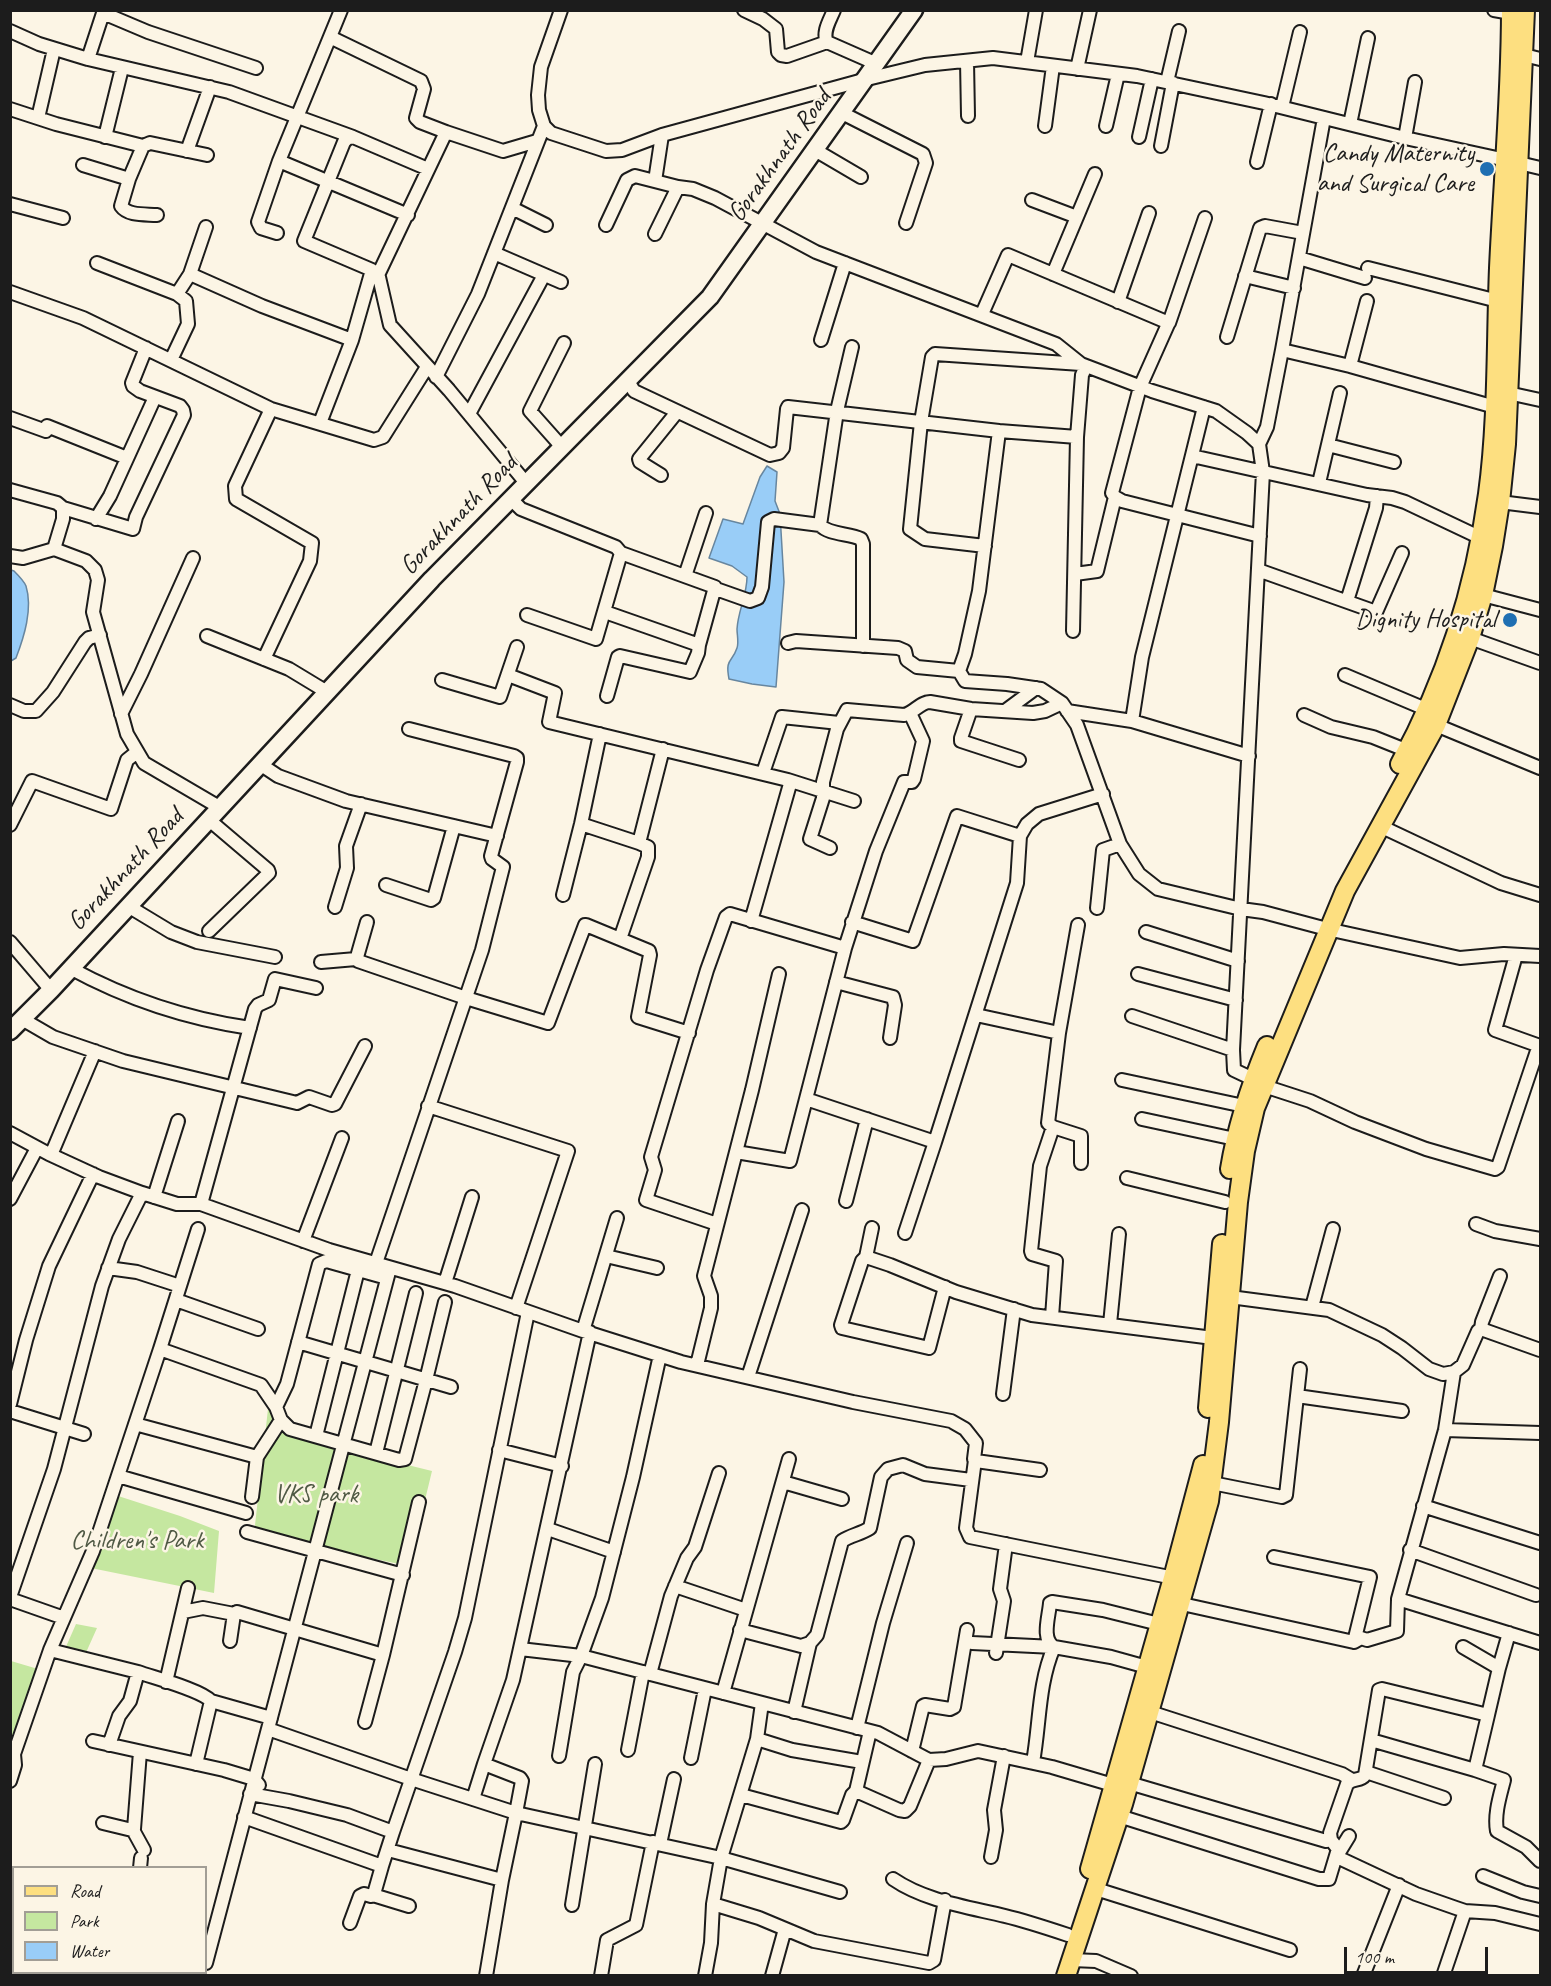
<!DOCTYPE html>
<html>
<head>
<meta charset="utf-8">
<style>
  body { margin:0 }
  #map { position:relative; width:1551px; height:1986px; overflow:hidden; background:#fcf5e5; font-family:Caveat,sans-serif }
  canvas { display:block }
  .frame { position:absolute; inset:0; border:12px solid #1c1c1c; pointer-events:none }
  .legend { position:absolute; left:12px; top:1866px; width:195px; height:108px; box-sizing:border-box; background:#fcf5e5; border:2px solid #a29e95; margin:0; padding:8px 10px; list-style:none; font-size:18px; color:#1c1c1c }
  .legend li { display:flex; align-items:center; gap:12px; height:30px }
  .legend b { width:30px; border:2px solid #a29e95 }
  .scale { position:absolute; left:1344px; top:1947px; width:144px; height:27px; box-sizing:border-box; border:3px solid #1c1c1c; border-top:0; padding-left:8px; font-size:18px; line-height:21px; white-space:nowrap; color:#1c1c1c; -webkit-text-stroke:4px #fcf5e5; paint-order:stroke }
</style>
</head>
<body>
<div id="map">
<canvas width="1551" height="1986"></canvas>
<div class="frame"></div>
<ul class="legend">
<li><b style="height:8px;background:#fddf80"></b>Road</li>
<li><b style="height:16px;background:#c5e7a0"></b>Park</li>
<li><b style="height:16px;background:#99cdf7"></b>Water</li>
</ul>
<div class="scale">100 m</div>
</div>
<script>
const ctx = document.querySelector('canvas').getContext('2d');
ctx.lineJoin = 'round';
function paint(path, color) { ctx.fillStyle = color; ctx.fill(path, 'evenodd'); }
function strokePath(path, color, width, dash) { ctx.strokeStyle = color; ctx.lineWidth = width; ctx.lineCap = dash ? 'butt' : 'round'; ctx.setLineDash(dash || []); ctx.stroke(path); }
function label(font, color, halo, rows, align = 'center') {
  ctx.font = font + ' Caveat,sans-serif'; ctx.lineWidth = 5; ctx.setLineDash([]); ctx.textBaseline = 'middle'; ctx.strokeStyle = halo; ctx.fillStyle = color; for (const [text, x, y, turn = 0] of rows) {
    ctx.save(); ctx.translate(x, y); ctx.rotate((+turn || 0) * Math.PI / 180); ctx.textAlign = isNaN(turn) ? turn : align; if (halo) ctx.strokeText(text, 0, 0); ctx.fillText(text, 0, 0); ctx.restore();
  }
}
const green = new Path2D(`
  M269,1400l10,25 11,11 142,35 -23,95 -155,-32z
  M112,1494l68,22 39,15 -5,62 -128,-26z
  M76,1624l21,4 -17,38 -19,-8z
  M11,1661l27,8 -27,80z`);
const water = new Path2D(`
  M767,466l10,6 -2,29 5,13 4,68 -8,105 -24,-3 -23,-5c-4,-21 3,-16 8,-31 2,-6 0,-13 0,-19 1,-18 10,-34 10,-52l-15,-11 -23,-8 14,-39 20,5 17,-47z
  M11,570l3,1c4,4 10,10 12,15 7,23 -2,51 -10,72l-5,3z`);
const street = new Path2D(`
  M561,10l-20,57 -3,28 1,15 5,16 7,7 55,18 16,-1 40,-15 205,-56 58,-14 68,-7 144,18 127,27 141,35 101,22
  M744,10l19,9 13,10 2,23 3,3 6,1 40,-14
  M834,10c-4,10 -12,22 -7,32l50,22
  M1494,10l17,3
  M103,13l45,19 108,36
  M10,31l29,13 49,15 141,33 124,45
  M330,37l91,44 3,8 -8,29 4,4 26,10
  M1524,55l16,4
  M88,59l16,-49
  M967,61l1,55
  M1027,62l9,-52
  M1077,69l13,-59
  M1167,82l12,-51
  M1282,107l18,-75
  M10,109l46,15 87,22 7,-3 57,12
  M842,113l81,41 3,9 -20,60
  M38,118l16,-69
  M1350,124l18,-86
  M1045,126l8,-60
  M1106,126l12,-52
  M105,137l17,-69
  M1139,137l13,-58
  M1405,138l10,-56
  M143,146l-14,33 -8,27c7,10 24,8 36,9
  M1161,146l12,-63
  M815,150l46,27
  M187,151l23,-64
  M279,161l129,54
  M1257,162l14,-58
  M1519,163l21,5
  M83,165l46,14
  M655,181l7,-46
  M1032,200l45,17
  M10,204l53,14
  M512,208l34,17
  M606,225l21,-45 8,-4 43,11
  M206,227l-16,47 72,32 90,34 20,-70 -68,-29 40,-99 4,-4 5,-1 75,32
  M277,233l-16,-5 -3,-6 21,-61 62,-151
  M655,234l23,-47 15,2 22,9 101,54 240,92 25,20 71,27 64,20 31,22 12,11 4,28 -30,578 1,20 19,9
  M494,253l67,29
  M1299,258l66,20
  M97,263l80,31 9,7 2,23 -17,36
  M1368,268l130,33
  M372,270l7,7 11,48 59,65 77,93
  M1053,274l42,-100
  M378,275l68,-143 57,19 34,-10
  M1245,276l49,12
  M10,292l73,26 188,91 103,31 9,-3 44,-70
  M177,294l13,-20
  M1118,302l31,-89
  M982,314l26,-59 161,68 36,-105
  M1169,322l-29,65 -28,106 3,4 7,4 138,35
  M1227,337l33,-109 5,-2 38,7
  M821,340l24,-77
  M852,347l-15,64 -17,114c9,10 29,8 41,14l2,5v102
  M1282,350l68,16 145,41
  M1350,366l17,-65
  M436,377l42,-83 66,-168
  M628,381l6,10 136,64 9,-2 4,-5 4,-39 1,-2 211,24 -20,160 -14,63 -6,17 6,10 42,3 34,5 21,14 15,22 43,119 19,30 19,15 83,20 22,3 64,17 133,29 44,-4 36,2
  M1508,393l32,7
  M469,414l75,-139
  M10,418l36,13
  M320,423l32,-83
  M47,426l80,32
  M999,431l78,6
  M1259,444l8,-17 15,-77 42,-232
  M1328,445l66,17
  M562,447l-32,-36 34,-68
  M1192,456l175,39 25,3 13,4 76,36
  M661,475l-21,-13 -1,-3 38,-47
  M1319,483l21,-90
  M10,490l47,13 6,5v11l-9,30 32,12 9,9 3,10 -5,32 34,122 17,29 75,44
  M511,499l10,10 95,38 5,6 -25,86 -69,-24
  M1500,502l40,5
  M63,508l70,21 3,-12 48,-102 -1,-5 -3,-4 -40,-15 -7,-5 -1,-3 14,-35
  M96,519l14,-23 45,-99
  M985,546l-60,-7 -15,-10 11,-107 11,-65 3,-3 146,10
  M621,553l94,34 -16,58
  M10,556l13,2 31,-9
  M1258,570l118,42 26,-59
  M1075,574l22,-3 18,-74
  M685,576l21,-63
  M716,589l34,12 8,-3 4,-11 6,-65 6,-3 46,6
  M1483,595l57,15
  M1347,601l29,-93 1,-12
  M605,612l94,33 -1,8 -8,19 -70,-16 -2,1 -11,39
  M1073,631l4,-194 5,-62 4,-9
  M207,636l82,33 38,23
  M1470,638l70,25
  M788,643l8,-2 102,7 7,3 2,9 10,7 42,4
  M264,659l46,-98 2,-18 -76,-44 -1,-13 36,-77
  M508,675l47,18 -6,29 239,58 2,4 -39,137
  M1345,675l83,35
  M442,680l58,17 17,-50
  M10,705l14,6h12l17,-19 32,-50 4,-4 11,-3
  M971,709l-10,29v3l58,19
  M1005,711l31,-23
  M1067,711l65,10 117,35
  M121,714l20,-40 52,-116
  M1304,715l27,12 42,10 35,14
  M1132,721l10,-64 62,-250
  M1436,725l104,43
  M260,764l18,12 68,25 151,35
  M763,773l19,-56 57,6
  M788,780l66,21
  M208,819l60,51 1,3 -60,58
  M581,824l58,19 9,4v10l-28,82
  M10,825l22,-44 79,28 16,-49 10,-8
  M1380,826l121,57 39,12
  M639,843l24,-94
  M830,848l-20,-9 13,-41v-16l14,-53 10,-19 57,5c10,-2 16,-13 26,-13l41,7 62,4 12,-2 17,-8
  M386,885l45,15 3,-2 20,-72
  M563,895l18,-71 19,-90
  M128,906l43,26 26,10 78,15
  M335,907l12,-39 -1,-22 15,-42
  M1097,908l6,-58 17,-6
  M367,922l-10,35 1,4 108,37 82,25 37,-98h1l63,26 1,4 -12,62 51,16
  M852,922l61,19 44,-125 63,20
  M1078,925l-19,108 -11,90 5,4 28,9v27
  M1146,932l92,29
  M10,942l41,48
  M845,948l31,-97 28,-69h8l2,-3 9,-38 -13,-28
  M321,962l35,-3
  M70,968c55,30 118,51 180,60
  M1138,974l98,26
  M836,982l57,15 2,8 -5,33
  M976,1015l83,18
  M1132,1016l101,34
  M22,1019l31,18 70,24 174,42 12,-6 23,8 3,-1 30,-58
  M1122,1080l122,26
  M1264,1086l46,15 45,21 71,27 69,20 3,-2 40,-119 -1,-3 -42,-15 21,-75
  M806,1099l129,43 -30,91
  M428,1106l140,45 -52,157
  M1142,1119l93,20
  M10,1133l39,21 50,23 43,16 35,11h24l128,46 126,36 128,45 98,31 172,40 98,19 14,8 11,14 -2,16 2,2 64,9
  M935,1142l82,-259 3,-47 7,-12 12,-10 64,-20
  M51,1155l44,-104
  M1127,1178l98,24
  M154,1197l24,-76
  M10,1199l27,-51
  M846,1201l21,-82
  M201,1204l54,-195 3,-4 11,-5 6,-21 41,9
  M717,1224l-71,-24 9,-30 -4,-13 56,-187 19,-53 4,-3 115,34 -55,213 -54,-9
  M1476,1224l19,7 45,8
  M872,1228l-6,29 24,8 66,27 76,23 181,23
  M198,1229l-38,120 101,36 15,22 5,13 9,9 109,31 6,-1 21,-79 19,-78
  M303,1241l39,-103
  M606,1256l51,12
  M866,1257l-4,4 -21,64 1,3 87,20 16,-61
  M376,1263l106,-313 21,-83 -11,-8 -1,-3 26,-94v-4l-3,-2 -105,-27
  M108,1268l29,4 43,14
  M445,1283l27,-86
  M1230,1297l99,13 53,25 20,13 27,21 14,5 11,-2 9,-7 15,-34 3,-2 59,21
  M176,1300l82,29
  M1312,1307l21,-78
  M1052,1317l4,-56 -24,-7 -1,-3 9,-85 13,-39
  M1110,1324l9,-90
  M1481,1329l1,-7 18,-46
  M583,1331l34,-113
  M590,1332l-77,348 -29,84 36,14 2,3 -6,32 205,45 -8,46 -2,39 -6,33
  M298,1342l153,45
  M697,1365l14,-57v-12l-7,-20 48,-186 27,-116
  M748,1377l54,-167
  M1003,1394l11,-85
  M1297,1396l105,15
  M10,1404l16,-64 23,-74 44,-92
  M276,1407l11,-23 32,-120 7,-3 4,1 57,16
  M10,1411l74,23
  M135,1424l122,33 24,-37
  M1445,1430l95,3
  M316,1436l42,-166
  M499,1450l63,16
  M376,1453l40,-160
  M975,1460l-9,68 4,9 209,42
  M118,1476l128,37
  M783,1482l59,17
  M1212,1483l70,14 4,-2 14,-126
  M252,1497l5,-40
  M1423,1506l117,37
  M548,1529l66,23
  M247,1532l156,43
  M1410,1550l126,45
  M675,1586l71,24
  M10,1597l44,-128 48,-183 17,-47 23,-46
  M10,1599l54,19
  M1398,1599l142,44
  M1173,1602l181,40 16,-65 -96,-20
  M183,1612l20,-4 31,6
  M740,1630l61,16 9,-3 7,-8 25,-94c9,-6 19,-7 28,-13l11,-51 7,-8 15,-4 22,9 46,6
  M230,1641l4,-27 3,-2 146,43
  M1354,1642l7,-4 6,2 30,-9 1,-32 47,-169 9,-58
  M972,1643l82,4c-16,37 -14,77 -21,115
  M1463,1647l36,21 10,-35
  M520,1649l61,7 21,-58 31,-121 27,-122
  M50,1650l88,22
  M996,1653l8,-52 -4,-12 6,-45
  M1147,1667l-36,-10 -57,-10c-13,-8 -5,-30 -4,-44l2,-1 51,8 56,14
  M650,1674l21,-78 16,-38 8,-11 24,-74
  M166,1682l22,-94
  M723,1693l66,-234
  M211,1701l60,17
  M762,1703l-5,36 -36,119 119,34
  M794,1712l16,-69
  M1150,1712l192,62 10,6
  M365,1722l18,-67 36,-153
  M857,1728l26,-105 24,-80
  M268,1729l143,50 105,34 -14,67 -16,96
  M870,1731l-14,60 43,19 6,1 5,-5 19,-46
  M757,1739l35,11 70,12
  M1371,1740l104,30 29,10c-4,16 -10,34 -7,51l29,16 14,14
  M93,1741l131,29 30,9 5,6
  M109,1745l10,-29 11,-15 8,-29c17,6 63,18 73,29l-15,63
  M628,1750l15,-78
  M912,1751l11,-45 2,-1 25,4 4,-2 13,-77
  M559,1756l14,-84 8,-16 297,77 51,27 17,-1 32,-8 74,16 61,18
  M691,1758l14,-69
  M1475,1770l13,-55
  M1366,1772l78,26
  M10,1781l5,-16 -1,-11 36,-104 43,-99 67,-202
  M1129,1783l197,58 5,-1
  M250,1794l39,7 58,14 46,17 62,-180 10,-34 63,-306
  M741,1795l100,27 2,-2 9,-25 4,-4
  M473,1799l11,-35
  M1119,1816l200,63h10l9,-30 -7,-9 -1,-7 17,-49c6,-7 13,-2 18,-9l14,-85 3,-1 106,26 11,-47
  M244,1817l138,49 11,-34
  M103,1823l29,7 2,-1 6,-77
  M133,1830l11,20
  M660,1844l14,-65
  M388,1850l114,30
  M1338,1854l11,-18
  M991,1857l5,-27 -2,-20 10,-54
  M1337,1857l79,37 40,14 9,3 30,2 45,11
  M140,1868l1,-10
  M1483,1876l40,16 17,4
  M893,1879c32,22 75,28 112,37 21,5 42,12 63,19
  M1096,1889l194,61
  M373,1895l36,11
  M10,1898l4,1
  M713,1904l46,14 55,23 115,22 5,-3 11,-60
  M572,1905l23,-141
  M350,1923l10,-27 4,-2 7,2 3,-2 8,-28
  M1072,1960l24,1 35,15
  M206,1963l184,-695
  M601,1976l6,-36 29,-15 17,-83
  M772,1976l13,-47
  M1363,1976l36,-91
  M1443,1976l22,-65`);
const secondary = new Path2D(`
  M10,1031l41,-41 381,-411 278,-282 204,-287`);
const primary = new Path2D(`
  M1400,764c46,-84 75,-175 88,-270 10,-74 8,-151 11,-226 4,-86 12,-171 12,-258
  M1230,1169c7,-43 20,-82 37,-123
  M1208,1408l14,-164
  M1090,1869l83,-291 30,-113
  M1066,1976l57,-172 86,-303 10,-79 19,-220 7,-51 10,-43 90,-217 91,-166 34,-87 13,-43 10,-49 7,-44 6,-58 19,-434`);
const markers = [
  [1487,169,8,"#1f6fb2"],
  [1510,620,8,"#1f6fb2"]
];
const poiNames = [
  ["Candy Maternity",1474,154],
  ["and Surgical Care",1474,184],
  ["Dignity Hospital",1496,620]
];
const streetNames = [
  ["Gorakhnath Road",780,156,-54],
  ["Gorakhnath Road",459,515,-46],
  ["Gorakhnath Road",126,870,-47]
];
const parkNames = [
  ["VKS park",316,1495],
  ["Children's Park",137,1541]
];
paint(green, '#c5e7a0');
paint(water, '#99cdf7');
strokePath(water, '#67869f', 1.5);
strokePath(street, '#1c1c1c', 16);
strokePath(secondary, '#1c1c1c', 21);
strokePath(primary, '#1c1c1c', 22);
strokePath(street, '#fcf5e5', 12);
strokePath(secondary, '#fcf5e5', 16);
strokePath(primary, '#fddf80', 18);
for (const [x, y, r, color] of markers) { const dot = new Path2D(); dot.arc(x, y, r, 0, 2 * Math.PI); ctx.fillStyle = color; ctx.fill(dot); strokePath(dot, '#fcf5e5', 2); }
label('26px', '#1c1c1c', '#fcf5e5', poiNames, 'right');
label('26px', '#1c1c1c', '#fcf5e5', streetNames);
label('26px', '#4f5944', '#fcf5e5', parkNames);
</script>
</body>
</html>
